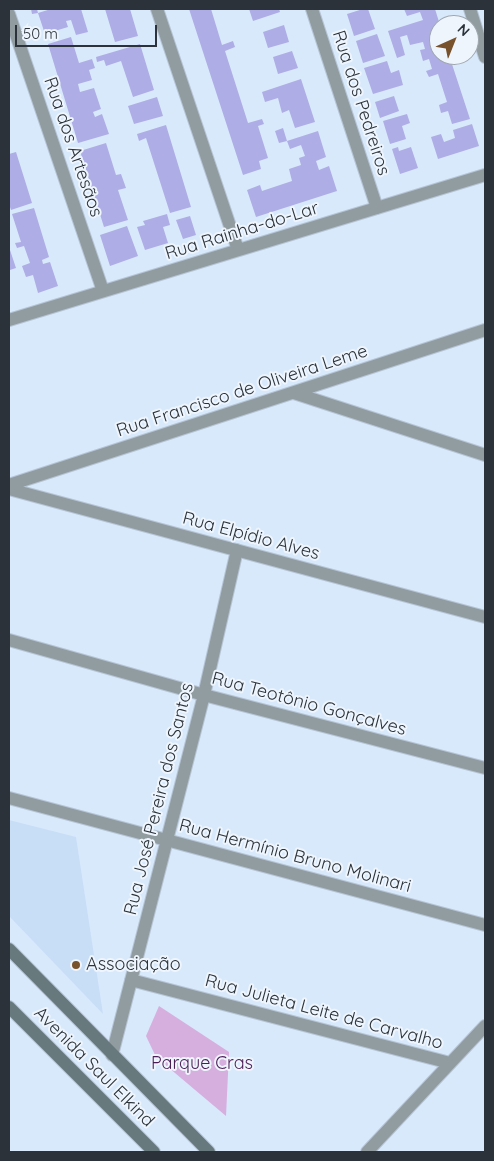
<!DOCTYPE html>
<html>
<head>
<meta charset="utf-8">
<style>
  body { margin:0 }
  #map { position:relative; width:494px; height:1161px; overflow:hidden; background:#d8e9fc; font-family:Quicksand,sans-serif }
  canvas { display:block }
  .frame { position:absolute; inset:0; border:10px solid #2c323a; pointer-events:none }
  .north { position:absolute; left:429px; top:15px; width:50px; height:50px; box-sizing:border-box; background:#eef5fd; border:1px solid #a0a7af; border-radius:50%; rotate:44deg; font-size:14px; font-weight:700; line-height:20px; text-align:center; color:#2c323a }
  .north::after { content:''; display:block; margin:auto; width:18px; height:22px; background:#77522d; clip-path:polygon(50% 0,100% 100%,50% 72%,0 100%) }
  .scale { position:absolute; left:15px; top:25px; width:142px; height:22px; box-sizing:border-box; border:2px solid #2c323a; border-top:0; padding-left:6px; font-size:15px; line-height:18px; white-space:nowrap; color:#2c323a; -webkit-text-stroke:4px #eef5fd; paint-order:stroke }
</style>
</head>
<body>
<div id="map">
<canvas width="494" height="1161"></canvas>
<div class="frame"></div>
<div class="north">N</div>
<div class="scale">50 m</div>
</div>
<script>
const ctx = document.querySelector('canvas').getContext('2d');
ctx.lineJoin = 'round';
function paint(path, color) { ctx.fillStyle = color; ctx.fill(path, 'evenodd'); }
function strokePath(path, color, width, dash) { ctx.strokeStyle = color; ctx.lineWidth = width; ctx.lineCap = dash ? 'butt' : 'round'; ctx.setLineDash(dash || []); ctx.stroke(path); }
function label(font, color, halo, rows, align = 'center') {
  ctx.font = font + ' Quicksand,sans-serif'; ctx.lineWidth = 4; ctx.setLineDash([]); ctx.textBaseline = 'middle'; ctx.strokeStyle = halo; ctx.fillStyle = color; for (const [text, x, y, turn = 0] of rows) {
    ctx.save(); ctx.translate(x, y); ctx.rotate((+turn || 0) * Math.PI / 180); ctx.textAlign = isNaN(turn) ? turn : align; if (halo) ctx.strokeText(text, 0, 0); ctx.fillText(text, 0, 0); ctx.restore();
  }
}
const built = new Path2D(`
  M9,820l67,17 27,177 -94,-98z`);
const green = new Path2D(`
  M159,1006l70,46 -3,64 -70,-59 -10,-21z`);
const building = new Path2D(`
  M31,9h6l1,4 13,-4h30l7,23 -12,3 -5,-15 -5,1 2,6 -23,7 -7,-21 -6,1z
  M105,9h25l8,27 -23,6z
  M189,9h22l11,36 11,-4 2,6 -10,4 23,72 14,-4 2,5 -6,2 10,32 -9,3 2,8 -18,6z
  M249,9h30l1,3 -27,9z
  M363,9h5l7,20 -21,7 -7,-22z
  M404,9h31l5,16 -1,30h10l21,64 -18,5 -4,-13 -7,2 -2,-8 8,-3 -9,-28 -9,3 -3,-6 6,-2 -3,-10 -6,2 -3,-11 5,-1 -2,-7 -13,3 -3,-10 -7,2 5,18 -8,3 -9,-27 35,-11 -3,-8 -13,4z
  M284,25l5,17 -21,6 -5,-16z
  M377,34l8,22 -22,7 -7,-22z
  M71,37l8,26 13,-4 3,9 -6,2 3,10 -14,4 2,8 14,-4 7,21 -8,3 2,5 7,-3 7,20 -31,9 -30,-99z
  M140,44l14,46 -21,7 -12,-36 -15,5 -2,-6 -7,2 -1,-5z
  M292,51l6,17 -20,6 -5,-17z
  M387,61l4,12 8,-3 4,15 -30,9 -9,-26z
  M301,79l14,43 -20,6 -6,-18 -7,3 -4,-15 -13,4 -3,-10z
  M394,96l5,15 -19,7 -5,-16z
  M157,97l6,19 -29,8 -6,-18z
  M407,114l3,9 -8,3 4,13 -16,5 -7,-23z
  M472,124l7,22 -41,13 -7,-22 10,-3 3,8 11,-4 -2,-8z
  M166,125l25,82 -21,6 -24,-75 -7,3 -2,-7z
  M283,128l4,13 -8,2 -4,-12z
  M318,131l8,26 -10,4 3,9 10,-4 8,25 -81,26 -9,-27 13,-5 2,6 30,-10 -3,-12 12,-4 -2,-7 6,-2 -4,-11 -11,4 -3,-8z
  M106,143l10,32 5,-1 5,14 -8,2 10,30 -24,7 -24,-76z
  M398,147l1,4 12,-4 7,21 -18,6 -8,-25z
  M16,152l16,51 -21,7 -2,-6v-50z
  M34,208l15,49 -7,3 1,4 7,-2 8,24 -20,7 -5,-18 -7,2 -4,-11 8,-3 -6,-17 -7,2 -2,-5 6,-1 -9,-28z
  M167,214l3,11 -7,2 5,16 -23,7 -8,-23 8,-2 -2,-4z
  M190,216l6,19 -13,4 -7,-19z
  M127,226l11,30 -28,10 -10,-31z
  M9,247l7,21 -6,2 -1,-3z`);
const minor = new Path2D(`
  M157,9l81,241
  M312,9l65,199
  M470,9l15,48
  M9,14l94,277
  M9,320l476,-145
  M294,393l191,62
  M9,485l476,-155
  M9,489l476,128
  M9,640l195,55 281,73
  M9,798l476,127
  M131,980l319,83
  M112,1055l92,-360 33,-145
  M367,1152l118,-126`);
const secondary = new Path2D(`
  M9,949l200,203
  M9,1007l145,145`);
const markers = [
  [76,965,5,"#77522d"]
];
const streetNames = [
  ["Rua dos Pedreiros",361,103,72],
  ["Rua dos Artesãos",73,147,71],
  ["Rua Rainha-do-Lar",242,231,-17],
  ["Rua Francisco de Oliveira Leme",242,391,-18],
  ["Rua Elpídio Alves",251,536,15],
  ["Rua Teotônio Gonçalves",309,704,15],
  ["Rua José Pereira dos Santos",159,799,-76],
  ["Rua Hermínio Bruno Molinari",295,856,15],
  ["Rua Julieta Leite de Carvalho",324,1012,15],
  ["Avenida Saul Elkind",94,1067,45]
];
const poiNames = [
  ["Associação",86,965]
];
const parkNames = [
  ["Parque Cras",202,1064]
];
paint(built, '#c8def7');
paint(green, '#d6afde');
paint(building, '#afade5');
strokePath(minor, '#b6c4d5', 14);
strokePath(secondary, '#b6c4d5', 14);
strokePath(minor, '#919ca0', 12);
strokePath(secondary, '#67797d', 12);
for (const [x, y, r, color] of markers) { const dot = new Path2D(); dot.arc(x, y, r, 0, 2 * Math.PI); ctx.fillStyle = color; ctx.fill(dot); strokePath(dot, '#eef5fd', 2); }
label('18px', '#2c323a', '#eef5fd', streetNames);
label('18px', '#2c323a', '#eef5fd', poiNames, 'left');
label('18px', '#4c1c56', '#eef5fd', parkNames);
</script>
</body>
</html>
